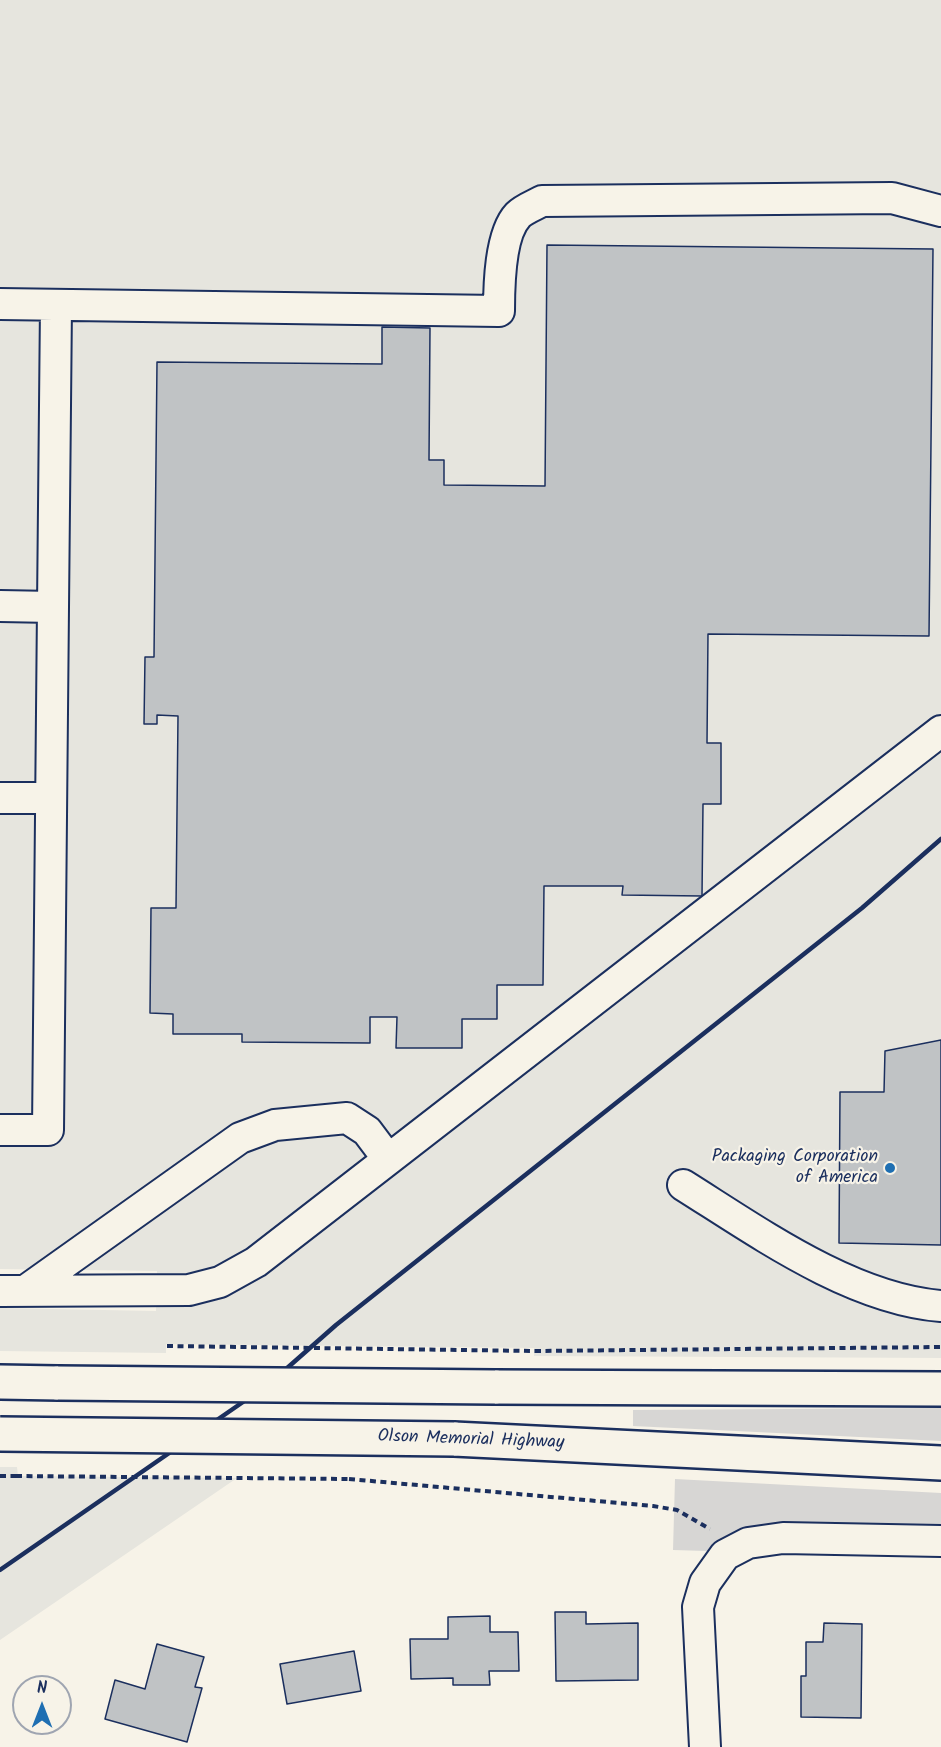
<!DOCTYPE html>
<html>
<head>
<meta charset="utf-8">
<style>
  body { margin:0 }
  #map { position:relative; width:941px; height:1747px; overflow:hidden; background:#f7f3e8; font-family:Kalam,sans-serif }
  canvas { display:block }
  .north { position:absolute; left:12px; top:1675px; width:60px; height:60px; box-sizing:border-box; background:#f7f3e8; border:2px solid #9fa5b1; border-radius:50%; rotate:0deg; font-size:16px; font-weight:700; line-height:24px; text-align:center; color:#1b2f5e }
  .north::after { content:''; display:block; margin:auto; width:21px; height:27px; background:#1f6fb2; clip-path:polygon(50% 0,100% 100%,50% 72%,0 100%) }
</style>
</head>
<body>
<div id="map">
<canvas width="941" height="1747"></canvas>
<div class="north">N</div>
</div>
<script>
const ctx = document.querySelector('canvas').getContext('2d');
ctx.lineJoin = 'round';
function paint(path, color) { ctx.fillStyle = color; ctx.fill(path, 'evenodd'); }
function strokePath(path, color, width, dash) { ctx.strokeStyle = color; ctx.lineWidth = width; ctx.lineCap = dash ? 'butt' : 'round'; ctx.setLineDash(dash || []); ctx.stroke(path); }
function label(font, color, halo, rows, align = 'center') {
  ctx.font = font + ' Kalam,sans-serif'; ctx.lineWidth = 4.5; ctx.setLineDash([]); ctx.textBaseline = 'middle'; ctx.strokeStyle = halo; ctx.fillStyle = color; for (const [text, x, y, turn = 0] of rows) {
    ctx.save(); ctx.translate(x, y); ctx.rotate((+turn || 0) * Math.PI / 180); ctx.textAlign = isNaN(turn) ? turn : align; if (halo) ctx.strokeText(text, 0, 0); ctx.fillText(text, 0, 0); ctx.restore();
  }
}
const built = new Path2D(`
  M0,0h941v1358l-407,-2v-8l-368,-4v9l-166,-2v-43l156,3 1,-40 -157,-2z
  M0,1467h17l1,9 219,2 -237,162z`);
const green = new Path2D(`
  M941,1408v33l-308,-15v-16z
  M675,1479l266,14v34l-178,-2 -30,7 -15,8 -11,11 -34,-1z`);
const building = new Path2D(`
  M547,245l386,4 -4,387 -221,-2 -1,109h14v61h-18l-1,92 -80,-1 1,-9h-79l-1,99h-46v34h-35v29h-66l1,-31h-27v26l-128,-1v-8h-69v-20l-23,-1 1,-105h25l2,-192 -21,-1v9h-13l1,-67h9l3,-295 225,2v-37l48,1 -1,132h15v25l101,1z
  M941,1040v205l-102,-2 1,-151h44l1,-41z
  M555,1612h31v12l52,-1v57l-82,1z
  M490,1616v16h28l1,39h-30l1,14h-37v-7l-42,1 -1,-40h38v-22z
  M824,1623l38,1 -1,94 -60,-1v-41h5v-34h17z
  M157,1644l47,13 -9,30 7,1 -15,54 -82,-23 10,-39 30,9z
  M354,1651l7,40 -74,13 -7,-40z`);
const path = new Path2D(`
  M535,1351l406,-4
  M0,1476h16
  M349,1479l304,27 24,4 33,19`);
const minor = new Path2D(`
  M0,304l499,7c0,-25 1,-77 19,-96 6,-6 17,-10 24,-14l350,-3 49,13
  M0,606l53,1 -5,523h-48
  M53,607l3,-302
  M0,798h51
  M683,1185c75,47 168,114 258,121
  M0,1291l189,-1 31,-8 36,-20 685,-531
  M25,1291l215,-153 35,-13 72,-7 20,13 21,28
  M705,1747l-7,-140 7,-24 20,-28 23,-12 35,-5 158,3`);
const major = new Path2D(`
  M0,1382l58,1
  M495,1387l446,2
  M454,1439l487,24`);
const rail = new Path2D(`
  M0,1570l269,-186 67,-59 526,-417 79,-69`);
const pathBridge = new Path2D(`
  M167,1346l368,5
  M16,1476l333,3`);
const majorBridge = new Path2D(`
  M58,1383l437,4
  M0,1434l454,5`);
const markers = [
  [890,1168,6,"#1f6fb2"]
];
const poiNames = [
  ["Packaging Corporation",878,1158],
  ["of America",878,1179]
];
const streetNames = [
  ["Olson Memorial Highway",471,1441,2]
];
paint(built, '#e6e5de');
paint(green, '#d7d6d4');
paint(building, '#c0c3c5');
strokePath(building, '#1b2f5e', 1.5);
strokePath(minor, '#1b2f5e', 34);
strokePath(major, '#1b2f5e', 38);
strokePath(path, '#1b2f5e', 4, [6, 4.5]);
strokePath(minor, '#f7f3e8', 30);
strokePath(major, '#f7f3e8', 33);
strokePath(rail, '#1b2f5e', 4.5);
strokePath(majorBridge, '#1b2f5e', 38, []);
strokePath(pathBridge, '#1b2f5e', 4, [6, 4.5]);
strokePath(majorBridge, '#f7f3e8', 33);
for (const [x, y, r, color] of markers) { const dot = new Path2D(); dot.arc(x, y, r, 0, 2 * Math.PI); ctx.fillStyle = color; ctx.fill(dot); strokePath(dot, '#f7f3e8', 2); }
label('18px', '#1b2f5e', '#f7f3e8', poiNames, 'right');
label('18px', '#1b2f5e', '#f7f3e8', streetNames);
</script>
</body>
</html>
